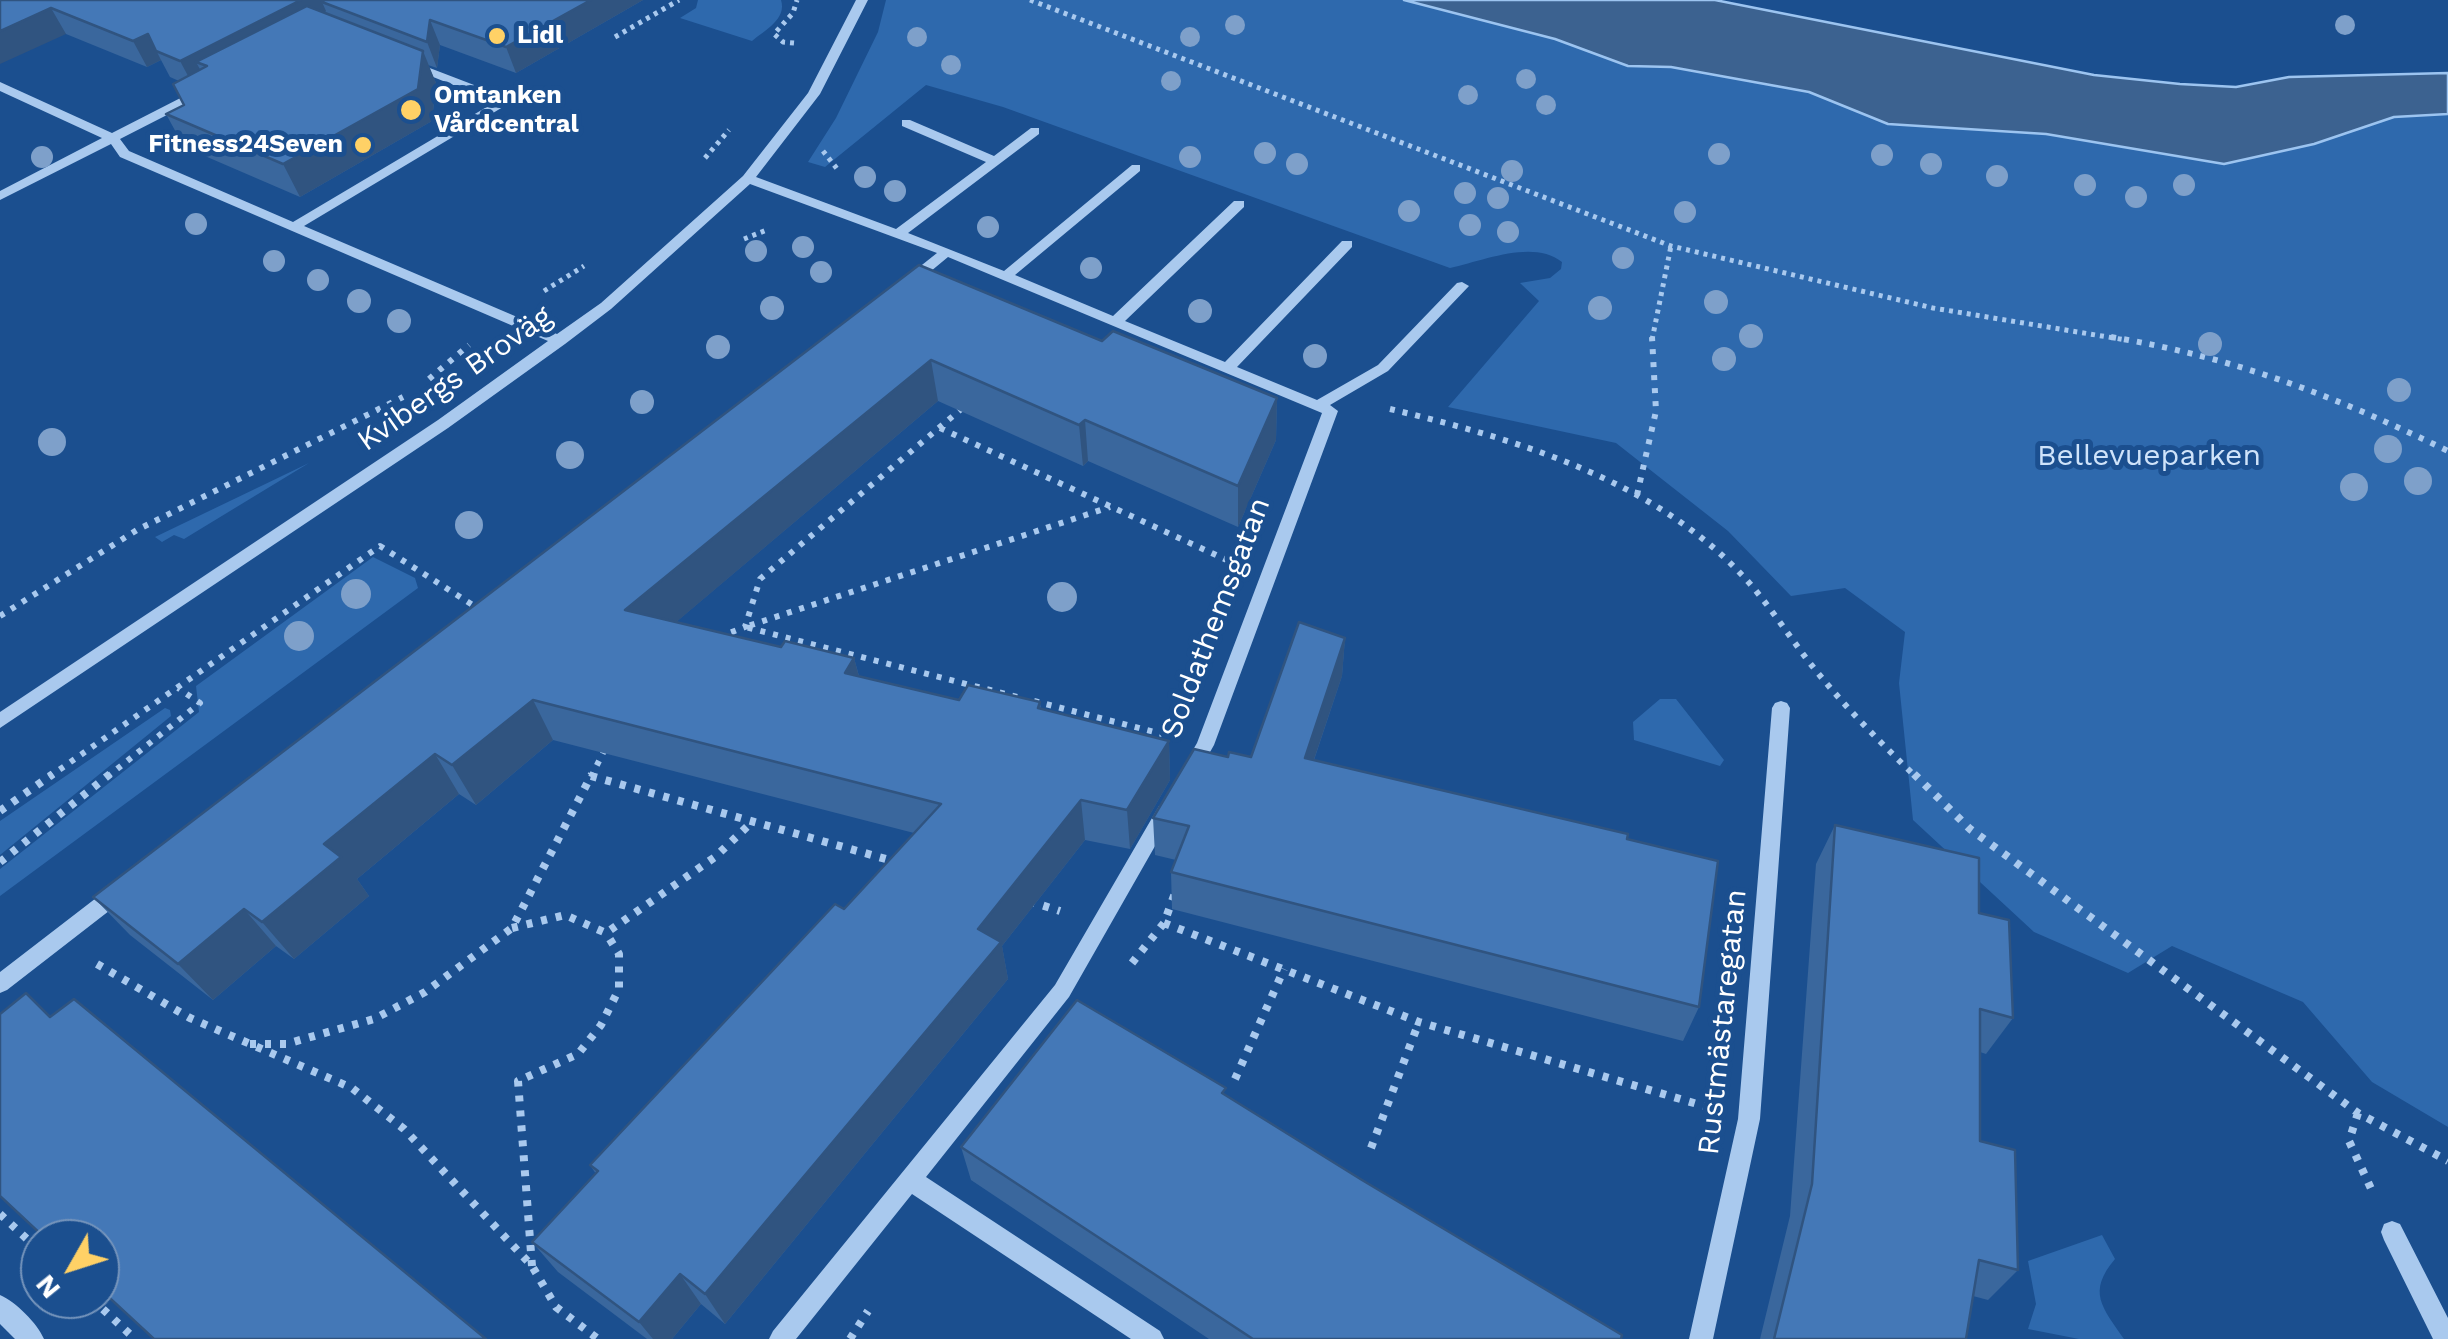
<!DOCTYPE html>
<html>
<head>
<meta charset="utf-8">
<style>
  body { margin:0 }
  #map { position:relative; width:2448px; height:1339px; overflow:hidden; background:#1b4f8f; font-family:"Work Sans",sans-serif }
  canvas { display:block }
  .north { position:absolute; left:20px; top:1219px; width:100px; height:100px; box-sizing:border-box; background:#1b4f8f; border:2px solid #7695bc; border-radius:50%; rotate:231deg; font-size:28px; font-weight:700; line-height:40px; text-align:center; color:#fff }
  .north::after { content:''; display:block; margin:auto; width:35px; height:45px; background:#ffd166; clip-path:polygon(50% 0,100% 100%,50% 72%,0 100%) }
</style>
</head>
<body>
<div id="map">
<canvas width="2448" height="1339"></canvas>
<div class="north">N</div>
</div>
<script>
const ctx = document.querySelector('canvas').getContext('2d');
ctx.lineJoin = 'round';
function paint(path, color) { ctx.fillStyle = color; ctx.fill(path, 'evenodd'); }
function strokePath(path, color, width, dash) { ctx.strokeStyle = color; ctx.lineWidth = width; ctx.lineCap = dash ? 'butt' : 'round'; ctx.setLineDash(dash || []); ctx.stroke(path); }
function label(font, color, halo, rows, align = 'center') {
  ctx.font = font + ' "Work Sans",sans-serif'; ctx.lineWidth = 10; ctx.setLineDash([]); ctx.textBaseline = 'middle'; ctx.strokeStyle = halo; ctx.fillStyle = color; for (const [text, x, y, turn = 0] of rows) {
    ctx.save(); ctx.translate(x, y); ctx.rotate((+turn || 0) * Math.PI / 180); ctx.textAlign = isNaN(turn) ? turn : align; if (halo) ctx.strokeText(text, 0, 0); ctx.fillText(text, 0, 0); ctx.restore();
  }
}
const green = new Path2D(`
  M698,0h83c6,19 -16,30 -29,41l-72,-23 16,-10z
  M886,0h518l151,39 73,27 43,1 138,25 79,32 158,10 178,30 90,-20 80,-27 54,-3v1013l-76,-45 -69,-80 -131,-56 -44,27 -94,-41 -121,-112 -14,-137 6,-51 -60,-44 -54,8 -63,-65 -112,-88 -168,-36 91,-106 -19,-18 30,-5 11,-9 1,-7c-29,-23 -79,-1 -112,6l-447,-161 -77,-22 -101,82 -17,-5 28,-44 42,-86z
  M309,463l-125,76 -10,-4 -12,7 -7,-5z
  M373,557l42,21 3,10 -418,308v-27l199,-157 -3,-26z
  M1660,699h16l48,61 -4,6 -86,-26 -1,-18z
  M165,708l5,2 1,6 -171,139v-34z
  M2102,1235l13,24c-28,33 -13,48 9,80h-45l-51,-10 8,-25 -8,-43z`);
const water = new Path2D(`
  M1404,0h311l379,75 86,9 56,3 53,-10 159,-4v41l-54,3 -80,27 -90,20 -178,-30 -158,-10 -79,-32 -138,-25 -43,-1 -73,-27z`);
const pathFar2 = new Path2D(`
  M1030,0l641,246 262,62 193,32
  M615,37l64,-37
  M794,43l-11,-1 -9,-8 19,-21 4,-13
  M823,151l15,19
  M705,158l24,-28
  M744,239l25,-10
  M544,291l40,-25
  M1652,340l19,-94`);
const pathFar1 = new Path2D(`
  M2111,337c125,21 224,59 337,114
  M429,379l40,-34
  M1390,409c125,30 262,70 352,166 30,32 52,70 80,103 29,35 61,67 94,99
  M940,428l289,133
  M1637,495l19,-84 -4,-74
  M0,616l137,-86 266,-133
  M719,637l26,-10 15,-48 206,-174
  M1017,697l-272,-70 365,-120
  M1034,701l128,33
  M49,777l331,-231 99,63
  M107,777l93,-74 -22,-15
  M591,777l15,-30`);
const path = new Path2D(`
  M1914,774l56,55 388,284 90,48
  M591,776l302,85
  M0,811l53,-37
  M0,862l110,-88
  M1029,901l31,10
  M1164,923l255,99 285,84
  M512,928l53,-13 41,18 109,-76 36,-34
  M1132,963l32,-40 11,-30
  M97,964l93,54 162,70 52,41 128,137 24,41 42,32
  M250,1044h36l88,-25 51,-27 87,-64 80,-154
  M1235,1079l49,-110
  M2358,1113l-9,28 25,54
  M1371,1148l48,-126
  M0,1214l40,37
  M532,1266l-14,-185 60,-27 23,-29 18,-36v-35l-13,-21
  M92,1299l43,40
  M850,1339l18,-28`);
const minor = new Path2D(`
  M856,0h12l-48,94 -64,83 140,52 90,-67 -84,-36v-6h8l84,36 37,-28h8v6l-131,99 96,38 128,-106h8v6l-125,104 98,41 121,-115h10v6l-119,114 100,41 117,-121h10v6l-115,120 80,33 61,-35 79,-82 5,-1 7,4 -81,85 -58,34 8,6 -124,334 -18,32h-14l-2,-5 17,-29 125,-330 -374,-156 -35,29h-10v-6l34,-27 -187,-69 -139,125 -46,35 -117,84 -448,300v-16l438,-292 110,-79 -428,-184 -9,-13 -111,56v-9l102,-53 -102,-47v-9l112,51 88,-45h8v6l-88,45 9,12 164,71 202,-120 -89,-36v-4h8l94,36v6l-204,122 253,108 44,-31 142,-127 65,-83z
  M1781,701l6,2 3,5 -30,411 -47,220h-24l49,-220 34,-411 3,-5z
  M1166,803l7,3 2,5 -106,186 -143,180 234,154 4,8h-33l-219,-145 -116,145h-27l4,-8 282,-346 104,-179z
  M120,883l7,2 3,6 -3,6 -120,93 -7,3v-21l113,-87z
  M2392,1221l8,3 48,94v21h-15l-49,-99 -3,-8 3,-8z
  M0,1295c16,7 37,28 44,44h-29l-15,-15z`);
const trees = [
  [1235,25,10],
  [2345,25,10],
  [917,37,10],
  [1190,37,10],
  [951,65,10],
  [1526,79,10],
  [1171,81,10],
  [1468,95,10],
  [1546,105,10],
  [1265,153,11],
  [1719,154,11],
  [1882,155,11],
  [42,157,11],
  [1190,157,11],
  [1297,164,11],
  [1931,164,11],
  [1512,171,11],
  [1997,176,11],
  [865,177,11],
  [2085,185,11],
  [2184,185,11],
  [895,191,11],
  [1465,193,11],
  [2136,197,11],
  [1498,198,11],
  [1409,211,11],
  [1685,212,11],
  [196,224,11],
  [1470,225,11],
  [988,227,11],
  [1508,232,11],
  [803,247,11],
  [756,251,11],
  [1623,258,11],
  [274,261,11],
  [1091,268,11],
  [821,272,11],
  [318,280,11],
  [359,301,12],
  [1716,302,12],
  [772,308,12],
  [1600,308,12],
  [1200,311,12],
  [399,321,12],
  [1751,336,12],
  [2210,344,12],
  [718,347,12],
  [1315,356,12],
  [1724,359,12],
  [2399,390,12],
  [642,402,12],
  [52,442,14],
  [2388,449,14],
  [570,455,14],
  [2418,481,14],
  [2354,487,14],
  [469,525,14],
  [356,594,15],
  [1062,597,15],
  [299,636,15]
];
const wall = new Path2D(`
  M0,0h643l-127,73 -76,-28 -3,23 -9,-3 8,18 -4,38 -132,76 -116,-50 -18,-33 18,-9 -5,-24 -9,-4 -9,-17 -14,7 -81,-33z
  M919,265l183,76 175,57 -1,42 -38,87 -150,-66 -5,5 -145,-65 -262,221 105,25 73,11 5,18 100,24 81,2 1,7 128,32 1,39 -40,69 -45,-9 -83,106 6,33 -283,345 -24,-20 -29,35h-25l-89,-67 -26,-30 64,-68 -6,-9 254,-256 70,-76 -361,-93 -77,65 -17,-11 -102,85 12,17 -75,63 -18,-13 -63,54 -83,-65 -37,-38z
  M1345,638l-3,38 -28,84 313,79 72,168 -16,34 -511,-132 -1,-37 5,-12 -21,-5 -2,-37 98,-61z
  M1835,825l144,88 34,105 -27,36 -6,-2v89l38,129 -30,30 -15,-4 -7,43h-206l30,-123 26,-352z
  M1226,1096l395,243h-412l-238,-159 -10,-33z`);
const shadedWall = new Path2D(`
  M301,0h36l-15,2 4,9 -12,14 -107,41 -11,-4 10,18 -12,7 -14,-26z
  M591,0h52l-127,73 -10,-26z
  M51,8l15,26 -66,30v-33z
  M430,20l10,25 -3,23 -10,-26z
  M148,34l13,26 -14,7 -14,-26z
  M423,51l13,32 -4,38 -132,76 -17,-33z
  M931,360l7,41 -296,250 -17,-41z
  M1277,398l-1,42 -38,87v-41z
  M1085,420l3,41 -5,5 -4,-41z
  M1345,638l-3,38 -40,119 3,-37z
  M854,658l11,41 -20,-26z
  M533,700l20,40 -77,65 -24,-40z
  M1169,741l1,39 -40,69 -3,-39z
  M435,754l24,40 -102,85 12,17 -75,63 -32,-37 62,-78z
  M1081,800l4,40 -83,106 6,33 -283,345 -20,-30 273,-365z
  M244,909l32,37 -63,54 -35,-36z
  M680,1274l21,30 -29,35h-19l-14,-17z`);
const building = new Path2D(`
  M0,0h301l-121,61 -24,-10 -8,-17 -15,7 -82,-33 -51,23z
  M324,0h267l-85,47 -76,-27 -3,22 -105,-40z
  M307,6l116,45 -5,38 -135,75 -117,-50 18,-9 -11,-21 34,-18 -11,-4z
  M919,265l183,76 11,-10 164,67 -39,88 -153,-66 -6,5 -148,-65 -306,250 156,37 4,-6 69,17 -9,15 114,27 9,-15 72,17 -2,6 131,33 -42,69 -46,-10 -103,129 23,13 -296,352 -25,-20 -41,48 -107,-80 66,-71 -8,-6 245,-261 9,5 97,-105 -408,-104 -81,65 -17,-11 -111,90 17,13 -79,65 -18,-13 -66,55 -85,-67z
  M1299,622l46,16 -40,120 323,76 -1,5 91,22 -19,146 -528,-135 18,-46 -36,-8 41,-69 34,8 1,-5 22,5z
  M1835,825l144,33v55l30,7 4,98 -33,-9v132l35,9 3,120 -39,-10 -13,79h-192l38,-155z
  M26,993l24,24 24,-18 412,340h-332l-54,-50v-50h-54l-46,-43v-182z
  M1077,1000l149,88 -4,5 140,87 260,155 -1,4h-368l-292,-192z`);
const markers = [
  [497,36,10,"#ffd166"],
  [411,110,12,"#ffd166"],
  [363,145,10,"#ffd166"]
];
const farPoinames = [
  ["Lidl",517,36],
  ["Omtanken",434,96],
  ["Vårdcentral",434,125],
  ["Fitness24Seven",343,145,"right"]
];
const streetNames = [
  ["Kvibergs Broväg",455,379,-35],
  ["Soldathemsgatan",1216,618,-69],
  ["Rustmästaregatan",1723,1022,-84]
];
const parkNames = [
  ["Bellevueparken",2149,456]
];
paint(green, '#2e69ad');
paint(water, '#3c6290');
strokePath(water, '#9cc4f0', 2.5);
strokePath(pathFar2, '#a9c9ee', 5, [4, 5]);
strokePath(pathFar1, '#a9c9ee', 6, [5, 8]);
strokePath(path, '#a9c9ee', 8, [6, 9]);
paint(minor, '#a9c9ee');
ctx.fillStyle = '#7ea0ca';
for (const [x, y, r] of trees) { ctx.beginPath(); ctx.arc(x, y, r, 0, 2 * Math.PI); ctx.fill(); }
paint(wall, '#3a679d');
paint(shadedWall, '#305480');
paint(building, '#4478b7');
strokePath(building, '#305480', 2.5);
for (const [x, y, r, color] of markers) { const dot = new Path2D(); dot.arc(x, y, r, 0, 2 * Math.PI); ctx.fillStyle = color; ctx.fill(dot); strokePath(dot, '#1b4f8f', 4); }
label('bold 25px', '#fff', '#1b4f8f', farPoinames, 'left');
label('30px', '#fff', '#1b4f8f', streetNames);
label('30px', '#cfe3fa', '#1b4f8f', parkNames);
</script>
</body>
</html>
